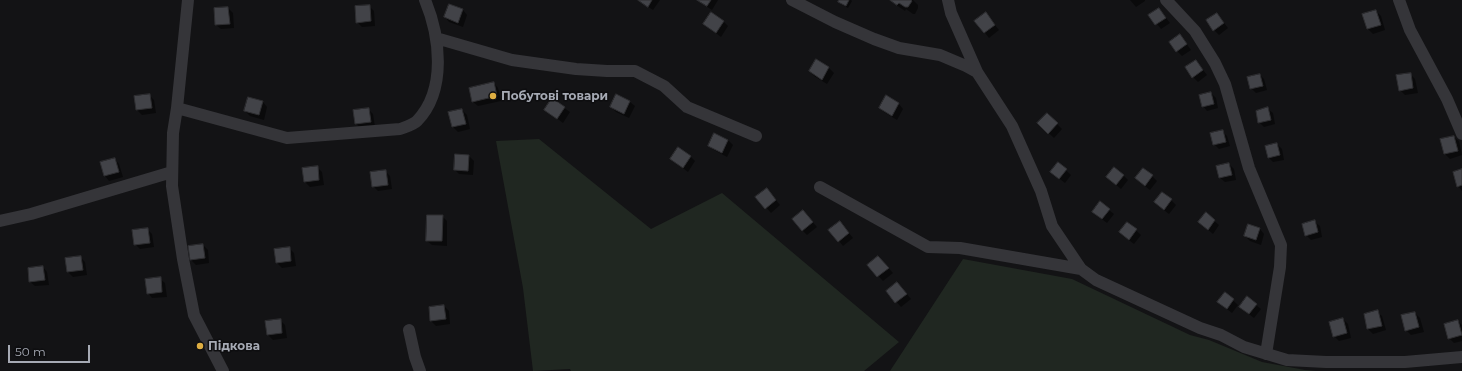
<!DOCTYPE html>
<html>
<head>
<meta charset="utf-8">
<style>
  body { margin:0 }
  #map { position:relative; width:1462px; height:371px; overflow:hidden; background:#131315; font-family:Montserrat,sans-serif }
  canvas { display:block }
  .scale { position:absolute; left:8px; top:345px; width:82px; height:18px; box-sizing:border-box; border:2px solid #a6aab4; border-top:0; padding-left:5px; font-size:12px; line-height:14px; white-space:nowrap; color:#a6aab4; -webkit-text-stroke:3px #0e0e10; paint-order:stroke }
</style>
</head>
<body>
<div id="map">
<canvas width="1462" height="371"></canvas>
<div class="scale">50 m</div>
</div>
<script>
const ctx = document.querySelector('canvas').getContext('2d');
ctx.lineJoin = 'round';
function paint(path, color) { ctx.fillStyle = color; ctx.fill(path, 'evenodd'); }
function strokePath(path, color, width, dash) { ctx.strokeStyle = color; ctx.lineWidth = width; ctx.lineCap = dash ? 'butt' : 'round'; ctx.setLineDash(dash || []); ctx.stroke(path); }
function label(font, color, halo, rows, align = 'center') {
  ctx.font = font + ' Montserrat,sans-serif'; ctx.lineWidth = 3; ctx.setLineDash([]); ctx.textBaseline = 'middle'; ctx.strokeStyle = halo; ctx.fillStyle = color; for (const [text, x, y, turn = 0] of rows) {
    ctx.save(); ctx.translate(x, y); ctx.rotate((+turn || 0) * Math.PI / 180); ctx.textAlign = isNaN(turn) ? turn : align; if (halo) ctx.strokeText(text, 0, 0); ctx.fillText(text, 0, 0); ctx.restore();
  }
}
const green = new Path2D(`
  M539,139l112,90 71,-36 177,149 -35,29h-293l-1,-2 -37,2 -10,-83 -27,-147z
  M963,259l109,20 118,56 19,5 53,22 43,8 11,1h-426z`);
const shadow = new Path2D(`
  M638,0h22l-7,10z
  M697,0h21l-6,10z
  M840,0h11l1,1 -4,7 -7,-4 -2,-2z
  M889,0h24l5,5v3l-3,6h-2l-7,-5 -1,2z
  M1130,0h15v1l-9,6z
  M369,6l5,5 1,15 -13,1 -5,-5z
  M228,8l5,5 1,15 -13,1 -5,-4z
  M1159,9l11,14 -9,6 -11,-14z
  M463,10l4,5 -4,12 -14,-5 -4,-5z
  M1376,11l5,5 4,14 -12,4 -5,-5z
  M986,14l13,16 -10,8 -13,-17z
  M1217,14l11,14 -9,7 -5,-5z
  M724,22l4,4 -7,11 -17,-13z
  M1180,35l11,15 -9,6 -5,-5z
  M816,60l13,8 5,5 -7,11 -13,-8 -4,-5z
  M1196,61l11,14 -9,7 -5,-5z
  M1410,74l5,5 3,14 -13,2 -5,-5z
  M1260,75l4,4 3,11 -11,3 -5,-5z
  M494,83l4,5 3,13 -23,5 -5,-4z
  M1211,93l5,5 2,10 -11,3 -4,-5z
  M149,95l5,5 2,13 -14,2 -5,-5 -2,-13z
  M617,96l13,6 5,4 -6,12 -13,-6 -5,-5z
  M886,97l13,7 4,5 -6,11 -13,-8 -4,-4z
  M553,100l17,12 -7,11 -17,-13z
  M263,102l4,5 -3,13 -14,-4 -5,-5z
  M368,109l5,5 2,13 -14,1 -5,-4z
  M1268,109l5,4 2,11 -11,3 -5,-5z
  M462,110l5,5 3,14 -12,3 -5,-5z
  M1047,114l15,15 -8,9 -16,-15z
  M1222,131l5,5 3,10 -11,3 -5,-5z
  M715,134l13,6 5,5 -6,12 -13,-7 -5,-4z
  M1454,137l5,4 3,14 -12,4 -5,-5 -4,-14z
  M1277,144l5,5 2,11 -11,2 -4,-4z
  M469,156l5,5 -1,14 -14,-1 -4,-4z
  M691,157l4,4 -7,11 -17,-13z
  M115,159l4,5 4,13 -14,4 -4,-5z
  M1058,163l13,12 -6,8 -14,-11z
  M1229,164l5,5 2,11 -11,2 -5,-4z
  M317,167l5,5 2,13 -14,2 -5,-5 -2,-13z
  M1462,170v21l-4,-5z
  M385,171l5,5 2,13 -14,2 -5,-5z
  M1123,175l5,5 -7,9 -14,-12z
  M1152,176l5,5 -7,9 -9,-7z
  M767,189l13,16 -9,8 -14,-16z
  M1171,200l5,5 -7,9 -9,-7z
  M1109,210l5,4 -7,9 -9,-7z
  M803,211l14,16 -10,8 -5,-5z
  M1206,214l13,11 -6,9 -14,-12z
  M442,216l5,5v25l-15,-1 -5,-4z
  M1315,222l5,4 2,11 -11,3 -5,-5z
  M1128,223l13,12 -7,9 -9,-7z
  M844,227l9,11 -10,8 -4,-5z
  M1260,229l4,5 -3,11 -11,-4 -5,-5z
  M148,230l4,4 2,13 -14,2 -5,-5z
  M203,245l5,5 1,13 -13,2 -5,-5z
  M289,248l5,5 2,13 -14,2 -5,-5z
  M80,257l5,5 2,13 -14,2 -5,-5z
  M883,262l10,11 -10,8 -14,-15z
  M43,267l4,5 2,13 -14,1 -5,-4z
  M160,279l5,4 2,14 -15,1 -4,-5z
  M902,288l9,11 -10,8 -14,-16z
  M1225,293l13,12 -6,8 -14,-11z
  M1256,305l5,4 -7,9 -9,-7z
  M444,306l5,5 1,13 -14,2 -5,-5 -1,-13z
  M1377,312l5,4 4,14 -13,4 -5,-5 -3,-14z
  M1415,313l5,5 4,14 -13,3 -5,-5z
  M1343,319l5,5 3,14 -12,3 -5,-5z
  M280,320l5,5 2,13 -14,2 -5,-5z
  M1458,321l4,4v16l-8,2 -5,-5z`);
const building = new Path2D(`
  M638,0h14l-4,7z
  M697,0h14l-4,6z
  M839,0h10l-3,6 -8,-4z
  M890,0h21l1,1 -4,6h-3l-6,-4 -2,2z
  M449,4l14,5 -5,14 -14,-6z
  M370,5l1,16 -15,2 -1,-17z
  M228,7l2,17 -15,1 -1,-17z
  M1159,8l7,10 -11,7 -7,-10z
  M1376,10l5,15 -14,4 -5,-15z
  M711,12l13,9 -8,12 -13,-9z
  M986,12l9,13 -11,8 -10,-12z
  M1217,13l7,10 -11,8 -7,-11z
  M1180,34l7,10 -11,8 -7,-10z
  M816,59l13,8 -7,13 -13,-9z
  M1196,60l7,10 -11,8 -7,-11z
  M1411,73l2,15 -14,3 -3,-16z
  M1260,74l3,12 -13,3 -3,-12z
  M494,82l3,14 -25,6 -3,-14z
  M1211,92l3,12 -12,3 -3,-12z
  M150,94l2,14 -16,2 -2,-14z
  M616,94l14,7 -6,13 -14,-7z
  M886,95l13,8 -7,13 -13,-8z
  M248,97l15,4 -4,14 -15,-4z
  M552,98l13,9 -8,12 -13,-9z
  M1268,107l3,13 -13,3 -2,-12z
  M369,108l2,14 -16,2 -2,-14z
  M462,109l4,15 -14,3 -4,-15z
  M1047,113l11,10 -10,11 -11,-11z
  M1223,130l3,12 -13,3 -3,-12z
  M714,133l14,7 -6,13 -14,-7z
  M1454,136l4,15 -14,3 -4,-15z
  M1277,143l3,12 -12,3 -3,-12z
  M678,147l13,9 -8,12 -13,-9z
  M455,154l14,1 -1,16 -14,-1z
  M115,158l4,14 -15,4 -4,-14z
  M1058,162l9,7 -8,10 -9,-7z
  M1229,163l3,12 -13,3 -3,-12z
  M318,166l1,14 -15,2 -2,-14z
  M1114,167l10,8 -8,10 -10,-8z
  M1143,168l10,7 -8,11 -10,-8z
  M1462,169v16l-5,2 -4,-15z
  M386,170l2,15 -16,2 -2,-15z
  M767,188l9,12 -11,9 -10,-12z
  M1162,192l10,7 -8,11 -10,-8z
  M1100,201l10,8 -8,10 -10,-7z
  M803,210l10,12 -11,9 -10,-12z
  M1206,212l9,8 -7,10 -10,-8z
  M427,215h16l-1,26h-16z
  M1315,220l3,12 -13,4 -3,-12z
  M840,221l9,12 -11,9 -10,-12z
  M1127,222l10,7 -8,11 -10,-8z
  M1248,224l12,4 -4,12 -12,-4z
  M148,228l2,15 -16,2 -2,-15z
  M203,244l2,14 -15,2 -2,-14z
  M290,247l1,14 -15,2 -2,-14z
  M81,256l2,14 -16,2 -2,-14z
  M878,256l11,12 -12,9 -10,-12z
  M43,266l2,14 -16,2 -1,-14z
  M161,277l1,15 -15,2 -2,-15z
  M897,282l10,12 -12,9 -9,-12z
  M1225,292l9,7 -7,10 -10,-7z
  M1247,296l10,8 -8,10 -10,-7z
  M444,305l2,14 -16,2 -1,-14z
  M1378,310l4,16 -15,3 -3,-15z
  M1415,312l4,15 -14,4 -4,-16z
  M1343,318l4,15 -14,4 -4,-15z
  M281,319l1,14 -15,2 -2,-14z
  M1458,320l4,15 -14,4 -4,-15z`);
const street = new Path2D(`
  M188,0l-11,108 -4,25 -1,53 11,73 11,56 29,56
  M792,0l43,22 39,17 25,9 41,7 26,11 11,6 35,54 29,65 11,35 29,43 15,11 104,48 21,7 23,12 43,13 39,2h79l57,-5
  M948,0l3,13 26,59
  M1166,0l29,31 20,32 10,21 24,84 32,77 -1,22 -14,87
  M1399,0l11,30 37,69 15,35
  M436,38l76,22 64,9 31,2h28l29,15 23,21 69,29
  M177,108l110,30 113,-9c5,-2 13,-4 17,-8 30,-31 23,-85 8,-121
  M820,187l108,60 32,1 121,21
  M0,221l31,-7 141,-42
  M409,330l6,27 5,14`);
const markers = [
  [493,96,4,"#deae42"],
  [200,346,4,"#deae42"]
];
const poiNames = [
  ["Побутові товари",501,96],
  ["Підкова",208,346]
];
paint(green, '#202721');
paint(shadow, '#0007');
paint(building, '#424348');
strokePath(building, '#2e2e31', 1);
strokePath(street, '#353539', 12);
for (const [x, y, r, color] of markers) { const dot = new Path2D(); dot.arc(x, y, r, 0, 2 * Math.PI); ctx.fillStyle = color; ctx.fill(dot); strokePath(dot, '#0e0e10', 1.5); }
label('bold 12px', '#a6aab4', '#0e0e10', poiNames, 'left');
</script>
</body>
</html>
